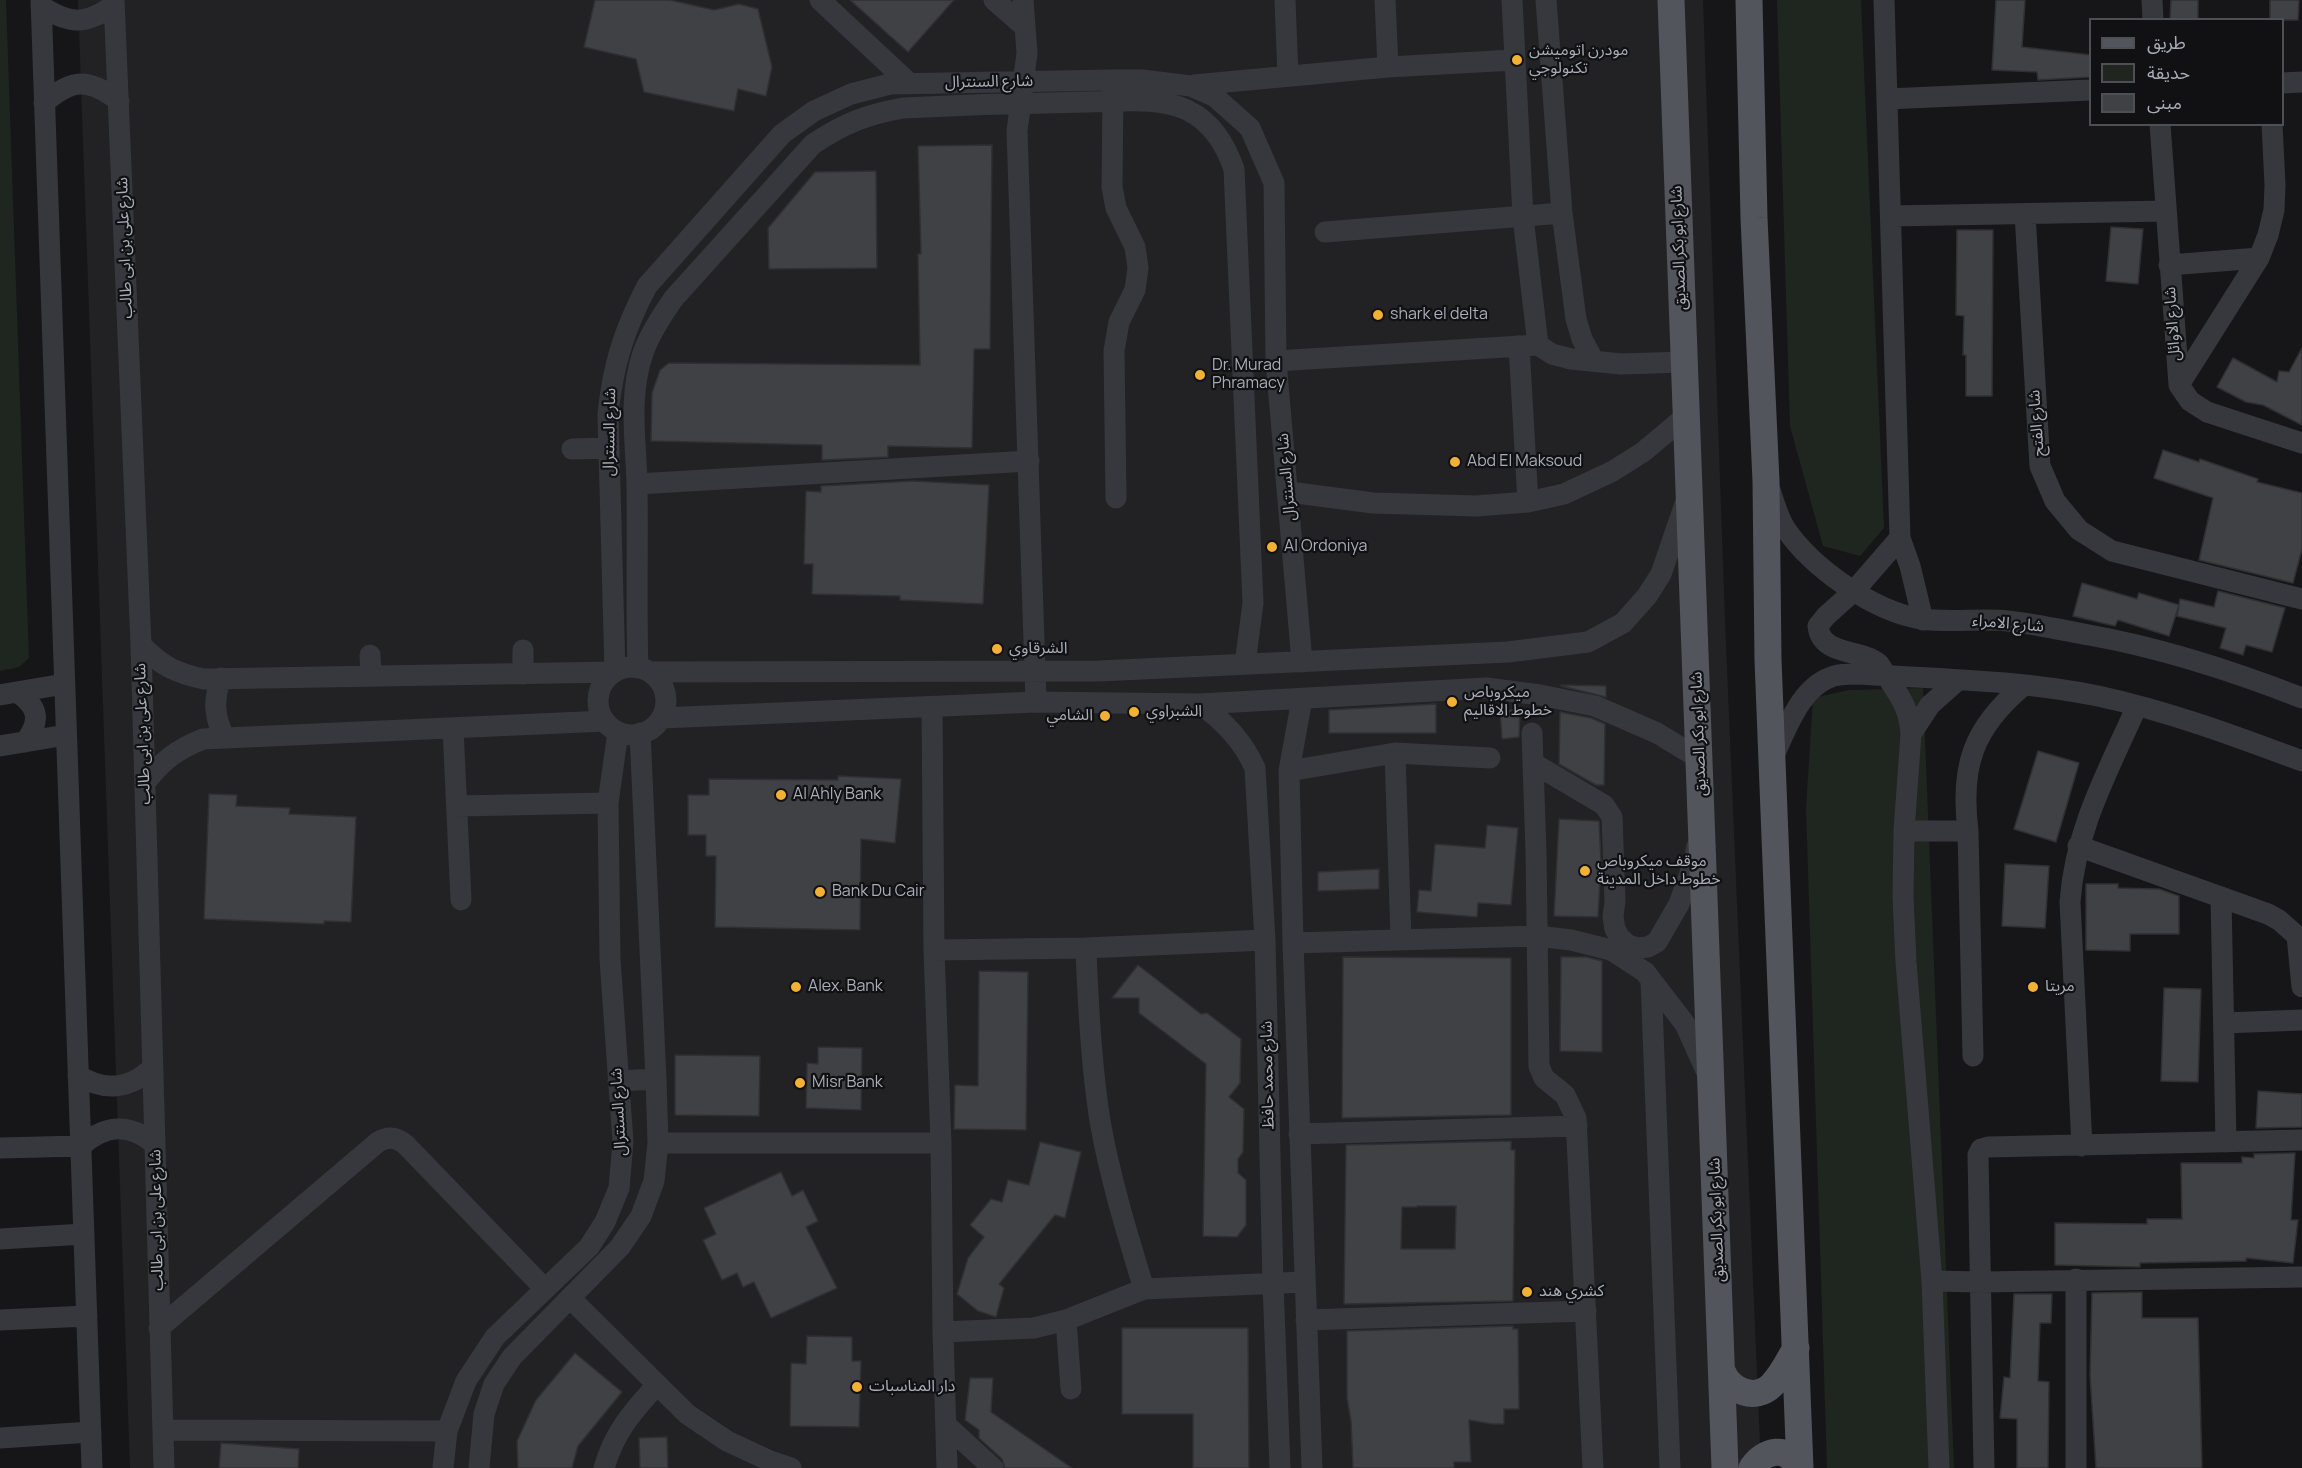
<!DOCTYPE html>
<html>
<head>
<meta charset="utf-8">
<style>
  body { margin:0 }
  #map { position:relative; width:2302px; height:1468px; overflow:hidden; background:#161618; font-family:Manrope,"Noto Sans Arabic",sans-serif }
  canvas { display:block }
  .legend { position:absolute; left:2089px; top:18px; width:195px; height:108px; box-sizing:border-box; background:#111113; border:2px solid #4d4f55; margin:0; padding:8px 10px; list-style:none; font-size:18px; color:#a8adb8 }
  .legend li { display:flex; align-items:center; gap:12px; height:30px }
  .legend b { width:30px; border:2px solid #4d4f55 }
</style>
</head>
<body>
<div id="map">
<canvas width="2302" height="1468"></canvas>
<ul class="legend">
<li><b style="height:8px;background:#53555c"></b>طريق</li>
<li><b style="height:16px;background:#1e261f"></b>حديقة</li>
<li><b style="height:16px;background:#404145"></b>مبنى</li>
</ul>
</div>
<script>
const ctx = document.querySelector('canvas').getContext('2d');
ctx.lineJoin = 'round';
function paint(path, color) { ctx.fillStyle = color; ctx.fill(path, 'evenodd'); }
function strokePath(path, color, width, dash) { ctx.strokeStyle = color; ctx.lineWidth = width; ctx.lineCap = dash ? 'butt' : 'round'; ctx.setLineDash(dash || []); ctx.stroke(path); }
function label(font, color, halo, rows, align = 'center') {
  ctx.font = font + ' Manrope,"Noto Sans Arabic",sans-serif'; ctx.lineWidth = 4.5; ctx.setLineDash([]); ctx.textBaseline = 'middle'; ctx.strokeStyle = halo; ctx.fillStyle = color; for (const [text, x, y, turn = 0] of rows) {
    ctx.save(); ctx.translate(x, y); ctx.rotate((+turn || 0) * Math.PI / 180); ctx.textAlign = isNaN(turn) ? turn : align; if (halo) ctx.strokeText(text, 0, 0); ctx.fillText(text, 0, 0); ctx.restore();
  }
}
const built = new Path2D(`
  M78,0h1625l22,621 36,847h-1631z`);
const green = new Path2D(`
  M0,0h6l23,658 -10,9 -19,4z
  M1777,0h84l23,528 -24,28 -37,-10 -33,-120z
  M1923,688l31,780h-127l-21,-660 7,-110 36,-8z`);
const building = new Path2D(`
  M595,0h75l44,10 25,-6 19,5 14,58 -6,29 -28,-7 -4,22 -90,-19 -8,-33 -52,-12z
  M850,0h104l-46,52z
  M1996,0h29l-3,47 69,8v22l-53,3 -1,-8 -45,-2z
  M2171,0h27v20h-28z
  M2270,0h29l-1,20h-28z
  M992,145l-2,204h-16l-2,99 -84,-2v11l-66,3v-15l-171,-4 1,-48 8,-23 9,-7 251,2 -2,-111h3l-3,-108z
  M876,171l1,97 -108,1 -1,-41 47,-56z
  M2111,227l32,2 -5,55 -32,-3z
  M1957,230h36l-1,166h-26v-41h-3l1,-39 -8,-1z
  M2302,348v77l-39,-20 -17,-3 -29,-15 16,-29 44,24 2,-11 10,1z
  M2163,450l36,12 1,-3 58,20 -1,3 45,11v56l-9,34 -94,-23 14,-62 -59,-20z
  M913,481l76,4 -6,119 -83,-4v-4l-88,-2 1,-30h-9l2,-73 15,1v-6z
  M2082,583l55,16 2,-6 40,12 -10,31 -51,-16 -3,6 -42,-10z
  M2218,591l67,17 -13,44 -26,-7 -3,10 -23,-7 6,-20 -49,-12 3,-17 34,8z
  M1561,685l45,1v11l-45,-11z
  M1436,704v29h-107v-23z
  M1520,709l-1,28 -17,2 -2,-28z
  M1560,712l31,6 14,6 -1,61h-8l-37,-21z
  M2038,751l41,12 -23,79 -42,-13z
  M838,776l63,3 -6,64 -34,-4 -1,91 -145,-3 1,-71h-10v-21h-18v-40h21v-16l129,1z
  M209,794l28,1 -1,11 54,2 -1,6 67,3 -5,105 -27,-1v3l-120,-5z
  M1559,819l40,2 2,40 -3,56 -44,-1z
  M1487,825l31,3 -7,77 -33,-2 -1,14 -60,-5 2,-22 12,1 4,-47 50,4z
  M2005,864l44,2 -4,62 -43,-2z
  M1379,869v20l-61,2v-19z
  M2086,884h32v4l41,1 20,7v38h-49v17l-44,-1z
  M1343,957l168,1v157l-169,3z
  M1561,957h25l16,4v91l-42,-1z
  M1138,965l63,49 6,-1 34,26 -1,44 -11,14 15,12 -1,43 -5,7v14l8,7v45l-9,12 -34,-1 3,-172 -67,-51v-15h-27z
  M979,971l49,1 -2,158 -72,-1 1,-44 23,1z
  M2164,988l37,1 -3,93 -37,-1z
  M818,1047l44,1 -1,62 -55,-2 1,-45 11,1z
  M675,1055l85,1 -1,60 -84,-1z
  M2258,1091l44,3v33l-46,1z
  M1511,1141v9h4l-2,151 -169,3 2,-159zM1417,1206h39l-1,43h-54l1,-42h15z
  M1040,1142l41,10 -16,66 -10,-3 -56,69 5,4 -8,29 -18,-6 -21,-17 11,-36 16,-21 -14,-12 21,-26 11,3 6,-22 21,5z
  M2295,1153l-4,67h7l-5,43 -47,-5v3l-106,2v4l-85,-2v-42l92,1v-5h35l-1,-56h61v-6l12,1v-4z
  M781,1172l11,24 11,-6 15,31 -12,6 31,61 -66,30 -17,-36 -11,5 -6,-14 -15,7 -19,-40 13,-6 -12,-26z
  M2142,1292v26h56l4,150h-106l-6,-93 2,-82z
  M2014,1294h38l-1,29h-11l-2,58 11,1 -1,86h-31v-49l-17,-1 4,-41 6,1z
  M1513,1326v3h5l1,80h-15v15h-12l-23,-4 2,42h-17v6h-101l-2,-47 -4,-23v-67z
  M1122,1328h126l1,140h-56v-54h-71z
  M807,1336l45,1v24h9l-2,66 -69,-1 1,-63 15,1z
  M575,1353l47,39 -44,54 -6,22h-54l-1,-27 19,-41z
  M970,1378h23l-2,34 81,56h-67l-3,-9 -23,-21v-8l-14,-10z
  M667,1437l1,31h-28l-1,-30z
  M221,1443l78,6 -1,19h-79z`);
const minor = new Path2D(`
  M41,0l51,1468
  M114,0l27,645 23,823
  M820,0l90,84
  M994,0l31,27
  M1023,0l4,53 -10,78 19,571
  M1285,0l3,76
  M1385,0l3,67
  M1512,0l11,217 15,128 14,9 19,5 50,5 62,-2
  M1546,0l16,213 14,106 6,20 12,22
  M1884,0l16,538 10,28 13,54
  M2152,0l1,20
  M41,6c29,19 45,19 73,-1
  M2282,83l20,-1
  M1194,85l194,-18 126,-7
  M1113,90l-1,97 4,21 19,39 3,21 -3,22 -16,32 -5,29 2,147
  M1887,99l203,-9
  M44,103c28,-25 45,-25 75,-2
  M2160,124l19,261 11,16 17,11 95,31
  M2025,214l15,252 15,35 24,29 33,21 190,48
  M1891,216l275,-5
  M1325,232l237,-19
  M2169,265l90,-7
  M1519,346l9,156
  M1276,361l262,-16
  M2179,385l80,-127 9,-23 6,-25 1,-25 -3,-61
  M572,449l36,-1
  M637,484l392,-23
  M1770,490c4,12 8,27 15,38 27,40 89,84 137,91 28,4 58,-1 86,2 27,3 54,9 81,14 73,13 144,36 213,63
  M1289,492l84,11 103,3 52,-4 36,-8 49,-23 30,-19 43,-36
  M1900,538l-46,53 -28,25 -8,10c3,30 42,23 60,37 3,3 5,8 8,12 14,22 23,32 25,59l-7,97 -1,65 3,66 26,319 7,187
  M141,645c21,21 34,28 63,34l410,-7
  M523,650v24
  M370,655l1,21
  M598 701a34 34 0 1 1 68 0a34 34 0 1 1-68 0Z
  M638,668c-2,-61 0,-122 -1,-183 -1,-45 -9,-88 6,-132 7,-20 19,-38 31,-55l139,-154c32,-21 52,-29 90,-36 61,-3 122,-5 184,-6 32,0 70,-6 100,8 25,12 38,34 47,59l19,434 -8,61
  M615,672l-7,-258c5,-49 16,-84 39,-128l135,-152 32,-23 37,-17 39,-10 222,-4h30l49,6 23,10 36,32 24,55 2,178 26,301
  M650,672l449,-1 409,-19 80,-10 35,-19 24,-27 14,-22 25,-73
  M221,678c-8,22 -7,40 4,60
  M17,692c22,15 24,29 8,50
  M0,695l64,-11
  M1302,699l-13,72 4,172 19,525
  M1200,704c24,17 43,37 55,64l10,172 8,344 7,184
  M932,707l2,243 7,193 2,189 4,136
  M661,718l375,-16 164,2 286,-16 54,7 55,11 62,27 43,26
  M453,728l8,172
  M1532,733l4,119 3,214 5,12 21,17 11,23 17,350
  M1911,734l19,-29 27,-24
  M0,746l66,-11
  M1773,757c14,-28 27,-71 61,-81 7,-2 16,-2 24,-2 79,5 163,6 240,22 70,15 137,40 204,65
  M1533,763l71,42 8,12 3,84 -2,16 2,12 5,9 8,7 9,3 11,-1 9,-5 22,-38 15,-42 3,-16
  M1289,771l106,-18
  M145,783c18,-23 31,-33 58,-44l402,-18
  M457,806l151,-3
  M1904,831h64
  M2078,846l190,68 11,6 18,16 5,51
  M2221,897l5,245
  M1401,939l-6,-186 95,5
  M1293,943l244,-7 34,4 40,10 34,22 40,52 22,49
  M1086,948c2,58 5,116 14,173 10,57 27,112 44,168
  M934,950l152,-2 179,-8
  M1651,980l19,488
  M2224,1023l78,-3
  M1973,1056l-5,-225c-8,-65 5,-103 55,-145
  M78,1075c26,17 52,14 74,-7
  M618,1081l38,-2
  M1299,1134l278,-8
  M658,1143h283
  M2082,1146l-12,-244c5,-72 38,-131 67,-196
  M0,1148l81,-2c25,-22 48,-23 74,-2
  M0,1239l84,-5
  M1932,1281l49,1 321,-5
  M570,1298l117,116 40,27 43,20 21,7
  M0,1320l87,-4
  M1066,1320l5,69
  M1306,1320l280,-9
  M159,1328l219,-186c10,-6 19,-5 28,3l139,144
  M943,1332l91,-4 32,-8 78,-31 160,-7
  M946,1425l47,43
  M163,1430l284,1
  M0,1438l91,-6
  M443,1468l4,-37 19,-50 29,-44 94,-90 16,-25 14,-34 4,-46 -13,-183 -2,-156 10,-71
  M479,1468l5,-54 10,-30 18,-27 108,-110 21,-31 13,-35 4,-38 -2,-64 -16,-346
  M604,1468c10,-35 28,-56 52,-82
  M1984,1468l-6,-313 3,-6 7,-2 314,-7
  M2076,1468v-189`);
const major = new Path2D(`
  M1671,0l54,1468
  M1749,0l5,218 12,263 2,179 32,808
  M1722,1371c8,20 33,31 50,14 10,-10 17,-25 24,-37
  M1752,1468c12,-18 36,-24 46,0`);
const markers = [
  [1517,60,6,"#f2b134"],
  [1378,315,6,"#f2b134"],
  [1200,375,6,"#f2b134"],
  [1455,462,6,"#f2b134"],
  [1272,547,6,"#f2b134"],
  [997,649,6,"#f2b134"],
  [1452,702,6,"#f2b134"],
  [1134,712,6,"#f2b134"],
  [1105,716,6,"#f2b134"],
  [781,795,6,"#f2b134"],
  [1585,871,6,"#f2b134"],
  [820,892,6,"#f2b134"],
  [796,987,6,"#f2b134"],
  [2033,987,6,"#f2b134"],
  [800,1083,6,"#f2b134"],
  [1527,1292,6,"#f2b134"],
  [857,1387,6,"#f2b134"]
];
const poiNames = [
  ["مودرن اتوميشن",1529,51],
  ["تكنولوجي",1529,69],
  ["shark el delta",1390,315],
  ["Dr. Murad",1212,366],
  ["Phramacy",1212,384],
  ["Abd El Maksoud",1467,462],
  ["Al Ordoniya",1284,547],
  ["الشرقاوي",1009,649],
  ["ميكروباص",1464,693],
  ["خطوط الاقاليم",1464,711],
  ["الشبراوي",1146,712],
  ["الشامي",1093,716,"right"],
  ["Al Ahly Bank",793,795],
  ["موقف ميكروباص",1597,862],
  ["خطوط داخل المدينة",1597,880],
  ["Bank Du Cair",832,892],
  ["Alex. Bank",808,987],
  ["مريتا",2045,987],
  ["Misr Bank",812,1083],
  ["كشري هند",1539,1292],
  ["دار المناسبات",869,1387]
];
const streetNames = [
  ["شارع السنترال",989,82,-1],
  ["شارع على بن ابى طالب",125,248,-92],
  ["شارع ابو بكر الصديق",1679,248,-92],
  ["شارع الاوائل",2173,324,-94],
  ["شارع الفتح",2037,423,-94],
  ["شارع السنترال",610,432,-89],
  ["شارع السنترال",1287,477,-95],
  ["شارع الامراء",2008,624,5],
  ["شارع على بن ابى طالب",143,734,-92],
  ["شارع ابو بكر الصديق",1699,734,-92],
  ["شارع محمد حافظ",1268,1075,-91],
  ["شارع السنترال",619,1112,-93],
  ["شارع على بن ابى طالب",157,1220,-91],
  ["شارع ابو بكر الصديق",1717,1220,-92]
];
paint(built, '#222225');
paint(green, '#1e261f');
paint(building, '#404145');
strokePath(building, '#303034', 1.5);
strokePath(minor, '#37383d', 21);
strokePath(major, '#53555c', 27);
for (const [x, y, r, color] of markers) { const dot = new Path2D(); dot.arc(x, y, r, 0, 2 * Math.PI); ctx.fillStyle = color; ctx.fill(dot); strokePath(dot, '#111113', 2); }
label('16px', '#a8adb8', '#111113', poiNames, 'left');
label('16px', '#a8adb8', '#111113', streetNames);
</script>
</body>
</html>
